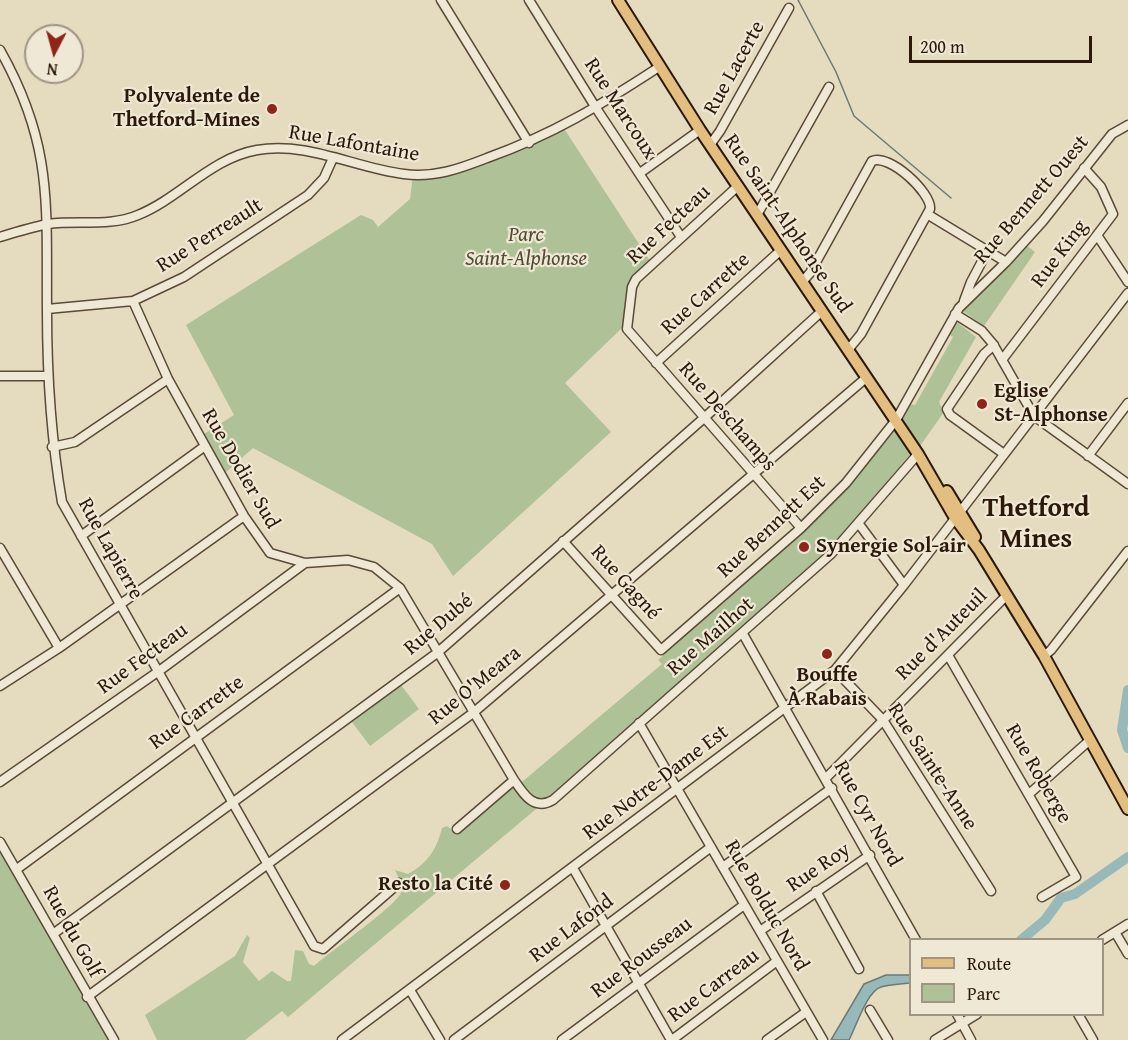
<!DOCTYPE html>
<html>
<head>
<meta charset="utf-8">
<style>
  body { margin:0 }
  #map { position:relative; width:1128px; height:1040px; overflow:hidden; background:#e5dbbf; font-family:"Gentium Book Plus",serif }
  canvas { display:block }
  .legend { position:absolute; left:909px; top:938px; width:195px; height:78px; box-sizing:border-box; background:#eee8d5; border:2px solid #a09584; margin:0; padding:8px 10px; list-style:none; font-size:18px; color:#2c190a }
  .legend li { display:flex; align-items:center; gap:12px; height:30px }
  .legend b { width:30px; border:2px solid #a09584 }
  .north { position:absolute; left:24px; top:24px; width:60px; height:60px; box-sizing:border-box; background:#eee8d5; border:2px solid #a09584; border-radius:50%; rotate:186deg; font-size:16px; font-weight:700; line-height:24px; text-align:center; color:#2c190a }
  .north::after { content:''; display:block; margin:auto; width:21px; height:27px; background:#8f2418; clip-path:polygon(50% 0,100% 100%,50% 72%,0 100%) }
  .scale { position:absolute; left:909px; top:36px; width:183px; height:27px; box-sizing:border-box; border:3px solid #2c190a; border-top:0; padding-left:8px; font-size:18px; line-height:21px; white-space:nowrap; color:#2c190a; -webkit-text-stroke:4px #eee8d5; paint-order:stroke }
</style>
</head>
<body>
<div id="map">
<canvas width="1128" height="1040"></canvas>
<ul class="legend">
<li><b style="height:8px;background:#e2be80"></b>Route</li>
<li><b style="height:16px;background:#afc197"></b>Parc</li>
</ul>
<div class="north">N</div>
<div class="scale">200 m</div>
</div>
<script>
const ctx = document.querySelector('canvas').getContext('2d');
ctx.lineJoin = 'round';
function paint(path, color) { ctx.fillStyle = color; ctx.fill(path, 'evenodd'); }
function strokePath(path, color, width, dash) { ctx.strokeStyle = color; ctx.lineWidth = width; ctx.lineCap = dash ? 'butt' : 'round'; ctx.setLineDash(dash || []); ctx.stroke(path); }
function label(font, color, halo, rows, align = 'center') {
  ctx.font = font + ' "Gentium Book Plus",serif'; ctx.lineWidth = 4.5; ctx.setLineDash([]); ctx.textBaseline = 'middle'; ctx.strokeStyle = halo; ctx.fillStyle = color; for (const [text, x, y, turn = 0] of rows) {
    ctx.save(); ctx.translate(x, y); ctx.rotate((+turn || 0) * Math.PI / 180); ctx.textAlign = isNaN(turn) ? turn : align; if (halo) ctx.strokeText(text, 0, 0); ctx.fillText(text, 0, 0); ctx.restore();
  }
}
const green = new Path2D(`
  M563,127l89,137 -16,15 -9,44 -62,60 46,49 -158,144 -21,-32 -179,-96 -28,25 -21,-39 30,-19 -48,-90 175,-110 12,5 5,7 32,-28 3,-24h18z
  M1026,245l9,7 -51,74 -21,-15v-3z
  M958,323l18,14 -37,65 5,10 -24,34 -19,-27 8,-15 6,1 38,-68 -5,-3 6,-10z
  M894,428l17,25 -77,91 -286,255 -260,218 -6,-6 -37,29h-88l-12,-25 90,-59 12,-21 3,3 -7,24 16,19 13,-10 15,10h4l4,-31 8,1 6,13 5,2c17,-15 78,-57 87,-73 3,-8 -3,-16 -6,-23l13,4c19,-10 29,-25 34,-46l5,-2 9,7 57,-49 3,3 146,-123 -4,-4 159,-142 30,-30z
  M398,681l21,28 -49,37 -21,-28z
  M0,842l114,198h-114z`);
const water = new Path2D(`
  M886,975h24v8c-9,1 -20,1 -29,4 -14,4 -25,40 -32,53h-18l33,-56z`);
const stream = new Path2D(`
  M798,0l38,72 18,44 97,82`);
const river = new Path2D(`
  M1128,690l-6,40 6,18
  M1021,940l24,-20 16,-22 14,-4 53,-37`);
const minor = new Path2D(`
  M441,0l88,143
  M529,0l67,108 85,129
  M0,50c54,96 46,156 47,261 0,65 4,127 15,191l252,444 9,3 76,-66
  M710,145l10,-14 69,-123
  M640,173l60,-43
  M738,186l-102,93 -4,8 -5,42 174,199
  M927,214l79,48
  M757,215l72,-128
  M1097,235l31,47
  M0,237c16,-5 32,-10 48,-13 30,-4 62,3 90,-9 42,-17 73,-57 119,-65 50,-9 98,18 147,24 30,4 55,-5 83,-16 67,-24 112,-52 172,-91
  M802,282l8,-9 62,-112c17,-8 60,32 58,48l-69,125 -13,16
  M133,301l35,78 76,137 26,37 35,10 43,-3 26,7 26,21 114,192c10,15 20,31 39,20l278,-246 87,-100
  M964,301l7,-19 17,-32
  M47,309l86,-8 51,-24 124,-82 16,-17 9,-20
  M955,314l27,17 11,13 41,72 94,68
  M994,345l-10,9 -37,55 3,6 54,39
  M1002,360l111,-146 -12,-27 -17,-19
  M656,363l125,-113
  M0,376h48
  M52,447l23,-5 93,-63
  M1088,456l40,-53
  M859,524l45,61
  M81,536l124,-90
  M563,541l98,109 140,-122 45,-45 50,-63 63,-112 47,-46 37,-41 69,-87 16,-9
  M0,548l59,100
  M743,634l173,306
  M948,655l128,222 -34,20
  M1044,656l7,-6 77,-99
  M835,670l48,50 108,171
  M0,686l59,-38 185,-132
  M639,723l184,317
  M826,778l181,-183
  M0,782l159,-111 146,-108
  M1029,794l61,-54
  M457,829l57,-49
  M0,842l114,198
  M723,867l109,-79
  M573,868l98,172
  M17,869l383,-281
  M816,891l43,78
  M760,931l110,-76
  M1115,932l13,22
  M53,934l384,-281 267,-235 118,-107
  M1102,940l26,-16
  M410,990l30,50
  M87,997l386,-284 393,-335
  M870,1010l18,30
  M957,1014l14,26
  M1078,1014l15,26
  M342,1040l493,-370 69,-85 224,-292
  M454,1040l257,-193
  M562,1040l182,-135
  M672,1040l105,-79
  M767,1040l39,-28
  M935,1040l42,-26`);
const major = new Path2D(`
  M618,0l82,130 218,324 37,64 24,32 65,106 84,153
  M947,491l28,46`);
const markers = [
  [272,109,6,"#8f2418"],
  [982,404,6,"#8f2418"],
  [804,547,6,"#8f2418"],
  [827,654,6,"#8f2418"],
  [505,885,6,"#8f2418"]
];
const streetNames = [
  ["Rue Lacerte",735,68,-61],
  ["Rue Marcoux",620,109,57],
  ["Rue Lafontaine",354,144,10],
  ["Rue Bennett Ouest",1032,200,-49],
  ["Rue Saint-Alphonse Sud",787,224,56],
  ["Rue Fecteau",669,225,-43],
  ["Rue Perreault",210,236,-32],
  ["Rue King",1060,254,-53],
  ["Rue Carrette",706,294,-42],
  ["Rue Deschamps",727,417,49],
  ["Rue Dodier Sud",240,469,60],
  ["Rue Bennett Est",772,527,-43],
  ["Rue Lapierre",110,549,61],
  ["Rue Gagné",625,583,48],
  ["Rue Dubé",439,625,-40],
  ["Rue d'Auteuil",942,635,-45],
  ["Rue Mailhot",711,637,-41],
  ["Rue Fecteau",143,659,-36],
  ["Rue O'Meara",475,686,-39],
  ["Rue Carrette",197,713,-36],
  ["Rue Sainte-Anne",932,767,57],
  ["Rue Roberge",1038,774,60],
  ["Rue Notre-Dame Est",656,783,-37],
  ["Rue Cyr Nord",867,814,61],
  ["Rue Roy",819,868,-34],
  ["Rue Bolduc Nord",766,906,60],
  ["Rue Lafond",572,929,-37],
  ["Rue du Golf",72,932,61],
  ["Rue Rousseau",642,958,-37],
  ["Rue Carreau",714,986,-37]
];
const poiNames = [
  ["Polyvalente de",260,97],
  ["Thetford-Mines",260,121],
  ["Eglise",994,392,"left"],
  ["St-Alphonse",994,416,"left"],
  ["Synergie Sol-air",816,547,"left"],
  ["Bouffe",827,676,"center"],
  ["À Rabais",827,700,"center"],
  ["Resto la Cité",493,885]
];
const parkNames = [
  ["Parc",526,236],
  ["Saint-Alphonse",526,260]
];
const districtNames = [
  ["Thetford",1036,509],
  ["Mines",1036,540]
];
paint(green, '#afc197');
paint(water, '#98b9ba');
strokePath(water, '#6d7974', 1.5);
strokePath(stream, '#6d7974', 1.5);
strokePath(river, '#98b9ba', 10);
strokePath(minor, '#5a4a37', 11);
strokePath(major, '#2c190a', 14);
strokePath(minor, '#eee8d5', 8);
strokePath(major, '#e2be80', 10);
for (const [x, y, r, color] of markers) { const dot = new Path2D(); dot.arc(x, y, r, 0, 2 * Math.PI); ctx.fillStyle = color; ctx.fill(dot); strokePath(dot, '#eee8d5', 2); }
label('21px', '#2c190a', '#eee8d5', streetNames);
label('bold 21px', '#2c190a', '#eee8d5', poiNames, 'right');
label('italic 21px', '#534b34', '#eee8d5', parkNames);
label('bold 27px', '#2c190a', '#eee8d5', districtNames);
</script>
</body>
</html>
